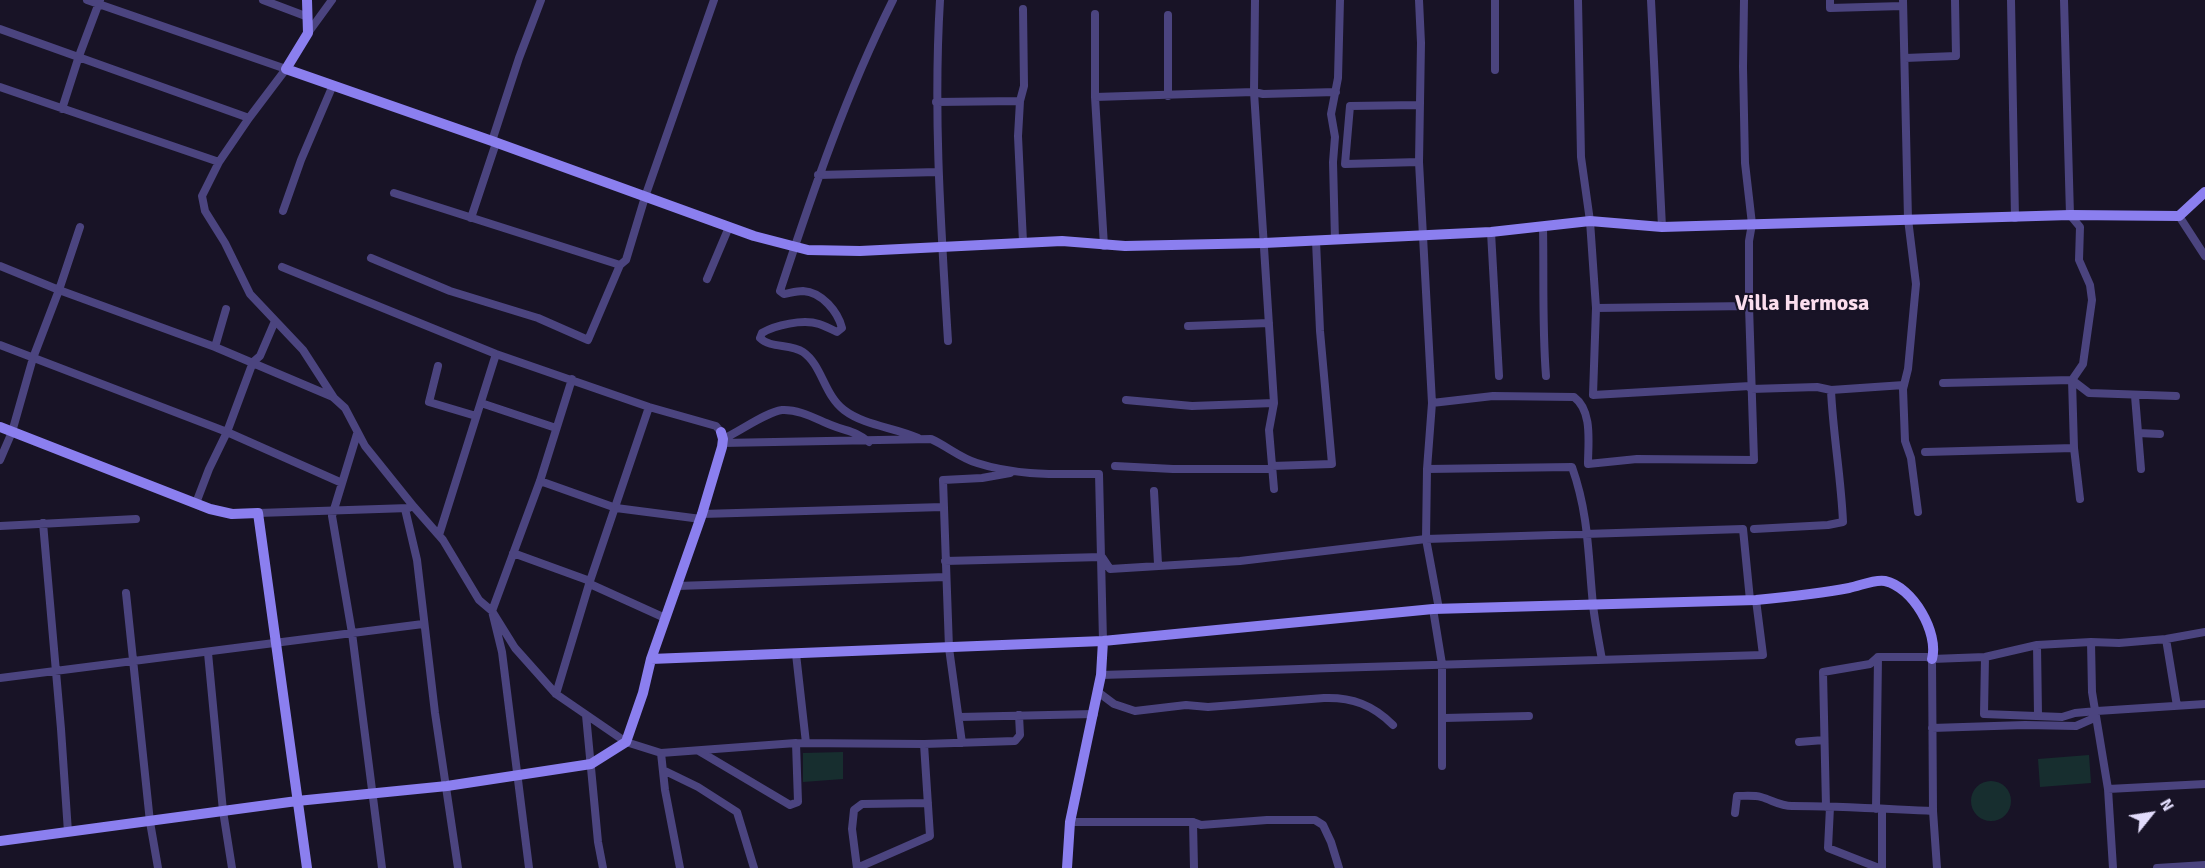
<!DOCTYPE html>
<html>
<head>
<meta charset="utf-8">
<style>
  body { margin:0 }
  #map { position:relative; width:2205px; height:868px; overflow:hidden; background:#181326; font-family:Signika,sans-serif }
  canvas { display:block }
  .north { position:absolute; left:2121px; top:784px; width:60px; height:60px; -webkit-text-stroke:4px #181326; paint-order:stroke; rotate:60deg; font-size:16px; font-weight:700; line-height:24px; text-align:center; color:#e2dcfb }
  .north::after { content:''; display:block; margin:auto; width:21px; height:27px; background:#e2dcfb; clip-path:polygon(50% 0,100% 100%,50% 72%,0 100%) }
</style>
</head>
<body>
<div id="map">
<canvas width="2205" height="868"></canvas>
<div class="north">N</div>
</div>
<script>
const ctx = document.querySelector('canvas').getContext('2d');
ctx.lineJoin = 'round';
function paint(path, color) { ctx.fillStyle = color; ctx.fill(path, 'evenodd'); }
function strokePath(path, color, width, dash) { ctx.strokeStyle = color; ctx.lineWidth = width; ctx.lineCap = dash ? 'butt' : 'round'; ctx.setLineDash(dash || []); ctx.stroke(path); }
function label(font, color, halo, rows, align = 'center') {
  ctx.font = font + ' Signika,sans-serif'; ctx.lineWidth = 4.5; ctx.setLineDash([]); ctx.textBaseline = 'middle'; ctx.strokeStyle = halo; ctx.fillStyle = color; for (const [text, x, y, turn = 0] of rows) {
    ctx.save(); ctx.translate(x, y); ctx.rotate((+turn || 0) * Math.PI / 180); ctx.textAlign = isNaN(turn) ? turn : align; if (halo) ctx.strokeText(text, 0, 0); ctx.fillText(text, 0, 0); ctx.restore();
  }
}
const green = new Path2D(`
  M843,752v27l-40,3v-29z
  M2089,755l2,28 -51,4 -2,-28z
  M1971 801a20 20 0 1 1 40 0a20 20 0 1 1-40 0Z`);
const street = new Path2D(`
  M87,0l199,69 -37,49 -30,44 -17,34 3,15 20,32 25,51 53,56 31,48 11,10 20,38 49,61 29,33 36,60 13,11 23,37 41,46 70,48 35,11 135,-10 128,1 91,-3 5,-6 -1,-20
  M263,0l45,17
  M893,0c-47,94 -80,191 -113,291l4,3c6,-1 13,-3 19,-3 19,1 35,21 39,37l-5,4c-6,-3 -12,-6 -18,-8 -16,-5 -44,1 -57,9l-2,5c11,11 30,5 43,14 19,13 21,43 41,58 21,16 50,17 74,28
  M940,0c-7,114 1,227 8,341
  M1255,0l-1,92 20,311 -5,27 5,59
  M1419,0l2,43 -2,119 13,241 -5,66 -1,70 13,70
  M1578,0l3,157 9,64 6,87 -3,87 157,-9
  M1651,0l11,227
  M1830,0v8l73,-2
  M1903,0l5,219 8,65 -8,85 -5,20 2,52 6,17 7,54
  M2011,0l4,218
  M2064,0l6,215 10,12 -1,33 11,25 2,15 -9,64 -11,16 2,68 6,51
  M1095,14v83l9,149
  M0,29l249,89
  M308,33l24,-33
  M1905,58l51,-2 -1,-56
  M1495,70v-70
  M0,87l219,75
  M1168,96v-81
  M1095,97l159,-5 9,2 73,-2
  M936,102l84,-1
  M62,109l17,-53 21,-56
  M492,141l27,-83 22,-58
  M1419,162l-74,2 5,-58 69,-1
  M818,175l120,-3
  M394,193l226,72
  M283,211l18,-51 32,-75
  M2179,216l26,40
  M471,218l25,-75
  M1543,227c1,49 -1,99 3,149
  M1491,232l8,144
  M1335,240l-2,-78 2,-25 -4,-23 7,-36 2,-78
  M1023,242l-5,-106 2,-35 4,-15 -1,-77
  M371,258l79,33 88,27 50,22 32,-75 6,-5 19,-63 69,-197
  M0,266l59,24 156,57 118,50
  M282,267l214,87 153,53 67,19 5,6
  M707,279l22,-52
  M1596,308l153,-2
  M1188,326l81,-3
  M0,345l227,87 115,51
  M215,347l11,-38
  M438,366l-9,36 47,14
  M1943,383l129,-3 17,13 87,3
  M1751,389l66,-2 14,3 73,-5
  M2135,396l6,73
  M1126,400l66,6 82,-3
  M481,403l75,25
  M1432,403l61,-7 81,1c19,14 14,46 14,67l49,-5 117,1 -5,-154v-65l3,-17 -7,-61 -2,-96 1,-67
  M2138,433l22,1
  M357,434l-25,82 20,117 30,235
  M723,439c16,-7 43,-27 59,-29 17,-1 34,9 49,15 17,7 23,5 38,17
  M722,443l209,-4c16,7 29,19 46,24 40,13 80,11 122,11l4,167
  M1925,452l149,-4
  M0,460l12,-28 21,-74 26,-68 21,-63
  M1115,466l58,3h98
  M1272,466l60,-2 -12,-133 -4,-90
  M1427,469l145,-2c17,48 16,88 21,138 2,18 6,37 9,55
  M540,481l76,27 85,11
  M1154,491l4,73
  M196,503l13,-34 18,-37 26,-70 7,-6 15,-35
  M405,509l12,51 18,153 23,155
  M258,513l151,-5
  M702,514l241,-7
  M43,523l18,206 7,103
  M0,526l136,-7
  M1754,529l74,-4 15,-3c-2,-45 -10,-88 -12,-132
  M439,535l57,-181
  M513,553l77,28
  M945,561l157,-4 8,12 130,-8 186,-22 317,-10 7,71
  M590,584l75,34
  M677,586l269,-9
  M126,593l24,229 8,46
  M1433,609l9,55v102
  M2166,639l11,67
  M2091,642l1,50 16,97 5,79
  M2037,645l1,70
  M208,653l15,158 9,57
  M796,654l10,89
  M1985,657l-1,57 78,3 13,-4 22,-2
  M1932,659l1,152 4,57
  M1101,675l662,-20 -7,-55
  M0,678l423,-54
  M1098,692l16,12 21,7 51,-6 22,2 116,-9c28,-1 49,7 69,27
  M556,694l34,-113 59,-174
  M586,715l12,127 5,26
  M959,717l135,-3
  M1444,718l85,-2
  M1932,728l93,-3 51,1 16,-7 5,-8 108,-7
  M1799,742l25,-2
  M962,743l-13,-95 -6,-168 39,-2 28,-5
  M699,751l91,54 8,-3 -2,-59
  M661,753l4,37 15,78
  M663,770l35,17 39,25 17,56
  M2108,789l97,-5
  M1826,807l-3,-135 47,-8 8,-7h49l5,2 53,-2 52,-12 54,-3 28,1 47,-4 39,-7
  M1830,807l-2,41 51,20
  M1876,809l2,-152
  M1882,809v59
  M1735,813l2,-17c8,0 17,-1 24,1 11,3 19,9 31,9 47,0 94,3 141,5
  M1070,822h123l8,3 66,-5h48l8,5 8,17 8,26
  M1193,822l1,46
  M529,868l-27,-216 -10,-41 48,-130 32,-102
  M857,868l73,-32 -6,-92
  M857,868l-5,-39 2,-19 8,-6 66,-1
  M2157,868l48,-3`);
const secondary = new Path2D(`
  M307,0l1,33 -22,36 206,72 262,95 54,14 52,1 202,-10 63,5 139,-3 227,-11 99,-11 72,6 408,-12 109,1 26,-24
  M0,427l210,82 22,5 26,-1 49,355
  M651,659l452,-18 330,-32 323,-9c31,-3 62,-6 93,-12 11,-2 25,-9 36,-7 28,6 54,52 47,78
  M0,841l297,-40 150,-15 144,-22 35,-22 17,-49 8,-34 51,-145 20,-67 1,-8 -2,-7
  M1067,868l3,-46 31,-147 2,-34`);
const neighbourhoodNames = [
  ["Villa Hermosa",1802,304]
];
paint(green, '#172e2f');
strokePath(street, '#4b447f', 8);
strokePath(secondary, '#8b7fef', 10);
label('bold 22px', '#fbdeee', '#181326', neighbourhoodNames);
</script>
</body>
</html>
